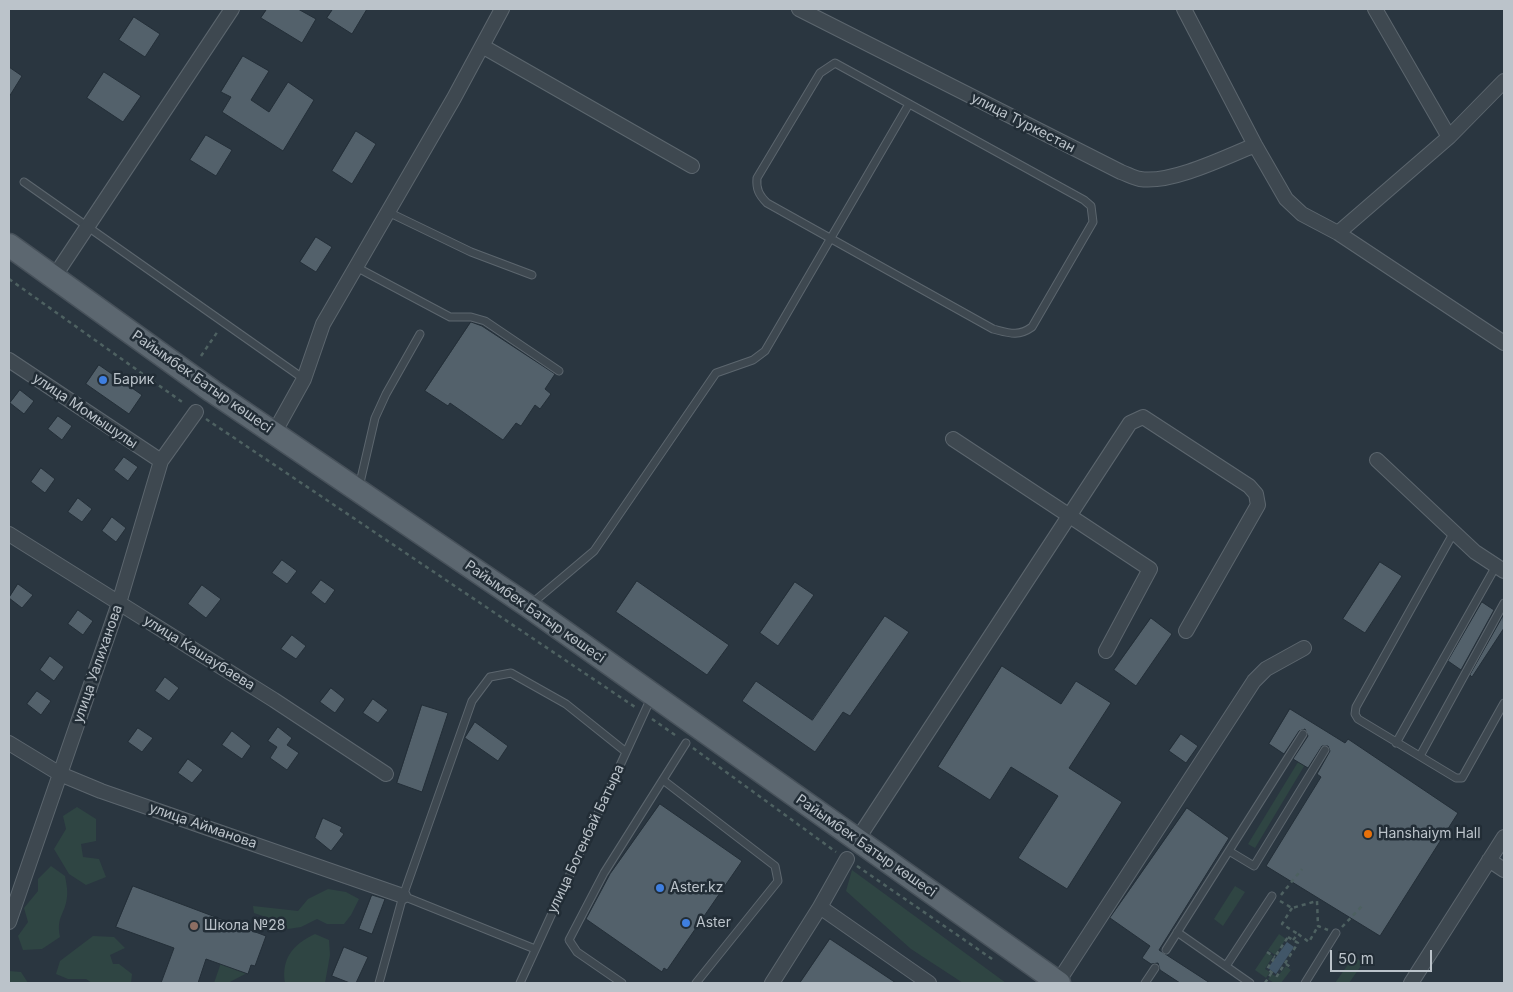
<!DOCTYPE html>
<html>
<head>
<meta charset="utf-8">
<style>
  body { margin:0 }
  #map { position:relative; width:1513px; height:992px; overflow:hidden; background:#2a3640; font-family:Inter,sans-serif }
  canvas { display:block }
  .frame { position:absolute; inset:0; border:10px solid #bbc3ca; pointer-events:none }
  .scale { position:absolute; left:1330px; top:950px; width:102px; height:22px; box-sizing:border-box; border:2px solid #bbc3ca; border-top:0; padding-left:6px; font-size:15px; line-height:18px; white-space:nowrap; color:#bbc3ca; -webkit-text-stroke:4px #222d36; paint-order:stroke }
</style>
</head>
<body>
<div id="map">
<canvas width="1513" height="992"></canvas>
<div class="frame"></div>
<div class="scale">50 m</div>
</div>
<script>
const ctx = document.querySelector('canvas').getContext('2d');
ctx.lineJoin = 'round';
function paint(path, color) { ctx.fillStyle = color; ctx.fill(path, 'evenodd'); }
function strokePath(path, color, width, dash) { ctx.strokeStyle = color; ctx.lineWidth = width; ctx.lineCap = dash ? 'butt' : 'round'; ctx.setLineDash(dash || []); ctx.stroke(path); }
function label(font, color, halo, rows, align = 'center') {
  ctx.font = font + ' Inter,sans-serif'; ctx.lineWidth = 5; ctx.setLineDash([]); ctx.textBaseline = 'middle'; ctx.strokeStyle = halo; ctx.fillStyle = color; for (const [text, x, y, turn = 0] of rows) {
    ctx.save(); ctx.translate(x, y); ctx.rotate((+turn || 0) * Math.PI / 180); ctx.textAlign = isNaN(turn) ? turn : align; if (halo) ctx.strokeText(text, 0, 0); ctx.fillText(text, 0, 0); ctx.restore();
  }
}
const green = new Path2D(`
  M1306,749l6,4 -57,95 -7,-4z
  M77,807l19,12v22l-15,3 2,13 16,2 7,18 -20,8 -17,-11 -15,-25 12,-20 -3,-13z
  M51,866l14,10c1,6 3,14 2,21 -2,18 -11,19 -7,40l-18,12 -19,1 -5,-14 10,-14 -4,-14 14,-17v-12z
  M852,870l154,113h-43l-52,-34 -65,-58z
  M1235,886l10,6 -22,34 -9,-7z
  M328,889l18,3 13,7 -8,16 -7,9h-17l-10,-5 -16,8 -13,2 -13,-9 -21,-7 -1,-7 45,5 10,-12z
  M315,934l14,6 1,15 -5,28h-40c-4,-24 8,-39 30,-49z
  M1279,934l7,5 -11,16 -7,-5z
  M93,936l21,1 11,11 -15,7 3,9h6l13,10 -1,9h-39l-6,-4h-18l-12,-5 4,-13z
  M1267,952l6,4 -8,13 5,3 -4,6 -11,-8z
  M1354,956l9,7 -14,20h-14z
  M222,960l25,13 -19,10h-14z
  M1286,966l5,4 -10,13h-7l-6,-4 4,-5 5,3z
  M9,971l12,1 7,11h-19z`);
const water = new Path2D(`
  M1287,942l7,5 -18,27 -8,-6z`);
const building = new Path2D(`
  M267,9h31l18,10 -14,24 -41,-25z
  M333,9h34l-15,25 -25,-16z
  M134,17l26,17 -15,23 -26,-17z
  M243,56l26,15 -18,29 18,12 19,-30 26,18 -31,51 -61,-39 9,-15 -10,-5z
  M9,67l13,9 -13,21z
  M104,72l37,24 -18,26 -36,-24z
  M356,131l20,13 -24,40 -20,-13z
  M206,135l26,15 -16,26 -26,-16z
  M316,237l16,10 -16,25 -16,-10z
  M471,322l11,4 73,48 -10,15 6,5 -11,15 -5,-4 -14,21 -5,-3 -13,17 -53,-37 -2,3 -23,-15z
  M99,365l43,30 -13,19 -43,-30z
  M20,390l14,11 -10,13 -14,-11z
  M58,416l14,10 -10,14 -14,-11z
  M124,457l14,10 -10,14 -14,-11z
  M41,468l14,11 -10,14 -14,-11z
  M78,498l14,11 -10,13 -14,-10z
  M112,517l14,11 -10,14 -14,-11z
  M282,560l15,11 -10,13 -15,-11z
  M1380,562l22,14 -37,57 -22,-14z
  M321,580l14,10 -10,14 -14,-11z
  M637,581l92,64 -22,30 -91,-63z
  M795,582l19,13 -36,51 -18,-13z
  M18,584l15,11 -11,13 -13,-10z
  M202,585l19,14 -15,19 -18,-14z
  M1482,602l12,8 -33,60 -13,-9z
  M78,610l15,11 -10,14 -15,-11z
  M885,616l24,16 -59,84 -7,-4 -28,40 -73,-51 14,-20 56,39z
  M1503,616l1,12 -32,49 -2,-2z
  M1151,618l21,16 -36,52 -22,-16z
  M292,635l14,11 -10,13 -15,-10z
  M50,656l14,11 -10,14 -14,-11z
  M1002,666l59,38 15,-23 35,22 -42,65 53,34 -55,87 -49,-31 40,-62 -47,-29 -21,33 -52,-33z
  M165,677l14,11 -10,13 -14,-10z
  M331,688l14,11 -10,14 -15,-11z
  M37,691l14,10 -10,14 -14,-11z
  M373,699l15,11 -10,13 -15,-10z
  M422,705l26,8 -26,79 -25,-9z
  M1290,709l55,34 3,-4 110,74 -78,123 -114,-70 55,-89 -4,-3 13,-23 -2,-5h-6l-14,22 -15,-9 15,-23 -3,-7 -6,2 -15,23 -15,-10z
  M475,722l33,24 -10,15 -33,-23z
  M278,727l14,11 -5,7 12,8 -12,17 -17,-12 7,-11 -9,-6z
  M138,728l15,10 -11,14 -14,-10z
  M232,731l19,15 -9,13 -20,-14z
  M1181,734l17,12 -12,17 -17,-12z
  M188,759l15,11 -11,13 -14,-10z
  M660,804l82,57 -75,109 -3,-2 -2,4 -76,-53 24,-45z
  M1187,808l42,30 -70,112 51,33h-30l-20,-13 -2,-7 -7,1 -9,-6 8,-12 -40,-28z
  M323,818l19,9 -2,4 4,3 -13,17 -16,-13z
  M133,886l133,50 -11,30 -4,-1 -3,9 -42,-15 -8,24h-37l13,-35 -58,-21z
  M372,895l13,4 -13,35 -13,-5z
  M830,939l66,44h-96z
  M344,947l24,10 -12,26h-6l-18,-7z`);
const path = new Path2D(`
  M9,279l176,125
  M201,356l17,-25
  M206,419l429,288
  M652,719l26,18
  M693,748l143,104
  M857,866l138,95
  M1281,895l21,-26
  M1280,901l12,7 25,-7 1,25 10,4
  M1292,908l-10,16 16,10
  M1342,927l20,-21
  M1288,937l10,6 -21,33 -10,-7z
  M1293,940l5,-6 11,8 9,-16
  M1267,952l8,5
  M1286,964l6,4
  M1265,983l7,-11`);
const service = new Path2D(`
  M835,63l249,137 7,6 2,16 -61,105c-14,10 -23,6 -39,2l-226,-126c-8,-8 -11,-14 -10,-25l63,-105z
  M24,182l280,197
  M388,212l83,40 61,23
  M356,267l94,50h21l14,4 74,50
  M359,487l16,-69 11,-24 34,-60
  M1454,532l-98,175 -1,7 3,5 98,59h6l42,-75
  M530,605l64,-54 122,-178 37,-13 12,-9 144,-247
  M1396,743l100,-177
  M1420,756l84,-153
  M663,780l112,86 3,15 -82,102
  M1229,851l25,15 71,-116
  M403,896l132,53
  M1177,932l73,51
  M1166,950l137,-216
  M1226,966l46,-70
  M379,983l24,-87 69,-195 18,-24 21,-4 55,31 60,48
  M520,983l131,-285
  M622,983l-45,-31 -8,-12 35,-67 82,-130
  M1145,983l10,-15
  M1305,983l31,-50`);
const minor = new Path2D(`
  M799,9l322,163c6,2 13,6 19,7 31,5 86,-22 115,-34
  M1184,9l71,136 31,54 16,15 36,19 166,110
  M1375,9l74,128
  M482,46l210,120
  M1338,233l111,-96 55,-56
  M54,277l178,-268
  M9,360l152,101
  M274,433l30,-54 19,-55 131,-226 48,-89
  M953,439l197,130 -44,82
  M1377,460l98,92 29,19
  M9,534l265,166 112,74
  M9,743l51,31 41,17 302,105
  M857,840l273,-417 13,-6 106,69 7,8 2,11 -72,126
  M1489,860l15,10
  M820,907l109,76
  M9,922l110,-319 42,-142 35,-49
  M1058,982l196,-301 12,-12 38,-21
  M772,983l48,-76 27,-48
  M1411,983l93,-146`);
const primary = new Path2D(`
  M9,245l203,146 316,215 531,377`);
const markers = [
  [103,380,5,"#3f7fe0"],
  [1368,834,5,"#e8710a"],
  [660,888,5,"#3f7fe0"],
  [686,923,5,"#3f7fe0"],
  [194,926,5,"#8d6e63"]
];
const streetNames = [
  ["улица Туркестан",1023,123,27],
  ["Райымбек Батыр көшесі",202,382,35],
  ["улица Момышулы",85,411,34],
  ["Райымбек Батыр көшесі",535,612,35],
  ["улица Кашаубаева",199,653,32],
  ["улица Уалиханова",98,664,-71],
  ["улица Айманова",203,826,19],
  ["улица Богенбай Батыра",586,839,-65],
  ["Райымбек Батыр көшесі",866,846,35]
];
const poiNames = [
  ["Барик",113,380],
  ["Hanshaiym Hall",1378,834],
  ["Aster.kz",670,888],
  ["Aster",696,923],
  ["Школа №28",204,926]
];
paint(green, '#2f4543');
paint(water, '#415668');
paint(building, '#53616b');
strokePath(building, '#242f38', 1);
strokePath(service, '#5c666e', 9);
strokePath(minor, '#5c666e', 16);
strokePath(primary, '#47515a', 25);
strokePath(path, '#4e6161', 2.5, [4, 4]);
strokePath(service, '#3e4850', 7);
strokePath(minor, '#3e4850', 14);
strokePath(primary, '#5c6770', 22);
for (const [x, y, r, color] of markers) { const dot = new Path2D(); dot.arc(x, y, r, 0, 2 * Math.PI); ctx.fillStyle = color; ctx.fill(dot); strokePath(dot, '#222d36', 2); }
label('14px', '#bbc3ca', '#222d36', streetNames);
label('14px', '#bbc3ca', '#222d36', poiNames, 'left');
</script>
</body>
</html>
